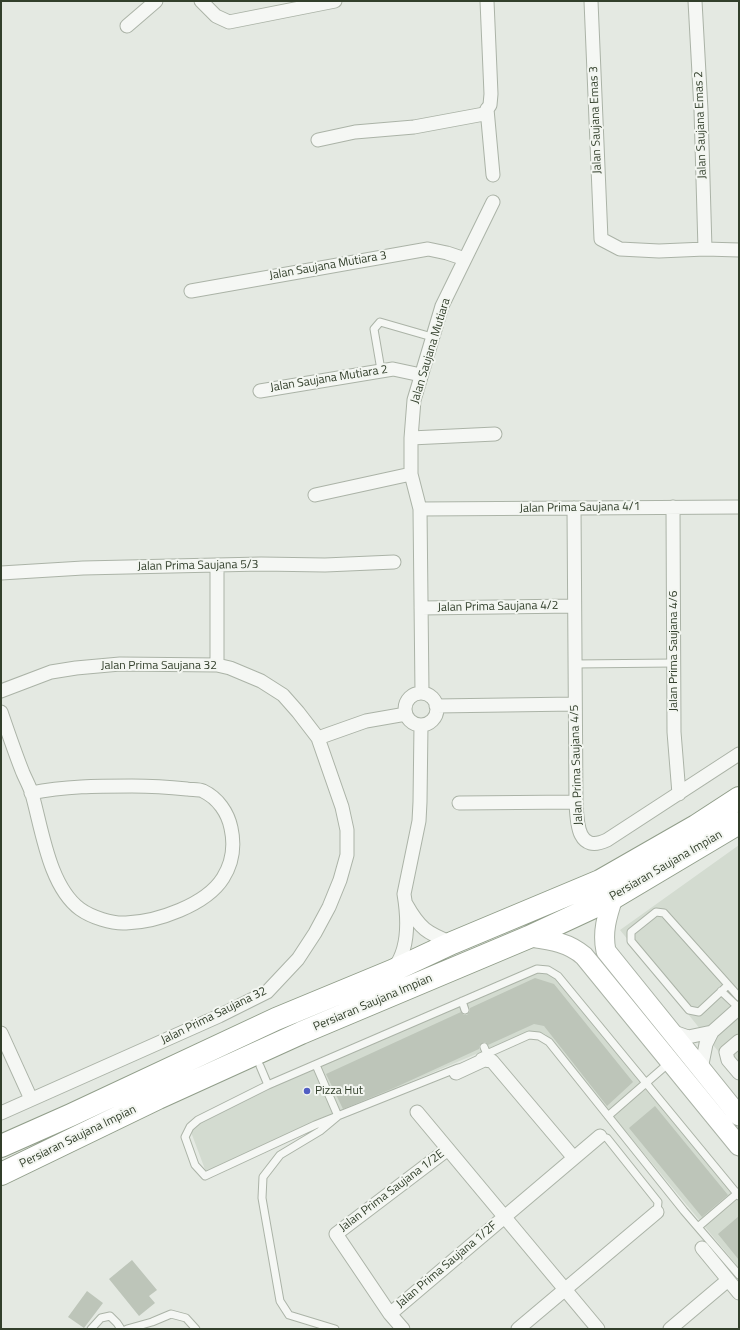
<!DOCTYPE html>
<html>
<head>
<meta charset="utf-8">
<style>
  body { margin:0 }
  #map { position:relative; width:740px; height:1330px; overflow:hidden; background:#e4e9e2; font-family:"Titillium Web",sans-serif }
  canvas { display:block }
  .frame { position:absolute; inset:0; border:2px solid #323f2b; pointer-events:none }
</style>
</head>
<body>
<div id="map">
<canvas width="740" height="1330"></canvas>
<div class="frame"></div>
</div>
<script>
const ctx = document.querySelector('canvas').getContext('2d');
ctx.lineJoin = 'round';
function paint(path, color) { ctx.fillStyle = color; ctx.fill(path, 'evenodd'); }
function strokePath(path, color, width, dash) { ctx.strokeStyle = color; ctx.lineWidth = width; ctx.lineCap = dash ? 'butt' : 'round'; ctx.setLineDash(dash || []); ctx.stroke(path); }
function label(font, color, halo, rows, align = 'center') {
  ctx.font = font + ' "Titillium Web",sans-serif'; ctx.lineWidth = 4; ctx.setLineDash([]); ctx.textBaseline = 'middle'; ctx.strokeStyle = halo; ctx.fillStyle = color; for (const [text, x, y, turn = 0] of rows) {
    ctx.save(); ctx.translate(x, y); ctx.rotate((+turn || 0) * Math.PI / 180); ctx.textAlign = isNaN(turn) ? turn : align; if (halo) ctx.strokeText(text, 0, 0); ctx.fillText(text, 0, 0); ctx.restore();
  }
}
const built = new Path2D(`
  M739,845v232l-119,-147z
  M537,972l10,1 10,6 182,221v68l-194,-234 -15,-3 -190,81 -134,60 -15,-40 8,-10 121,-57z`);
const building = new Path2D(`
  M535,978l19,6 79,98 -26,24 -63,-80 -10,-2 -46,21 -3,-3 -3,1 -3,3v3l-85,39 -51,21 -17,-35 135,-62 3,3h3l3,-4v-3z
  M655,1106l73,89 -26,22 -73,-89z
  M739,1216v44l-21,-26z
  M132,1260l25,30 -8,6 6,7 -16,13 -30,-37z
  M87,1291l16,12 -19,25 -16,-11z`);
const lane = new Path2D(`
  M381,370l-7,-41 6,-7 52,15
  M575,664l99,-1
  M728,985l-29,27 -10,-2 -58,-69v-9l25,-20 8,1 75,84
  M721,991l18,17
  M462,1001l3,9
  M484,1047l3,7
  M480,1057l49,-22 10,1 10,6 135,169 55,64
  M316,1065l22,51 -18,15 -40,24 -17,22 -1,21 18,103 9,14 46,14
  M260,1066l8,19
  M458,1068l-143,57 -110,51 -10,-11 -10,-28 5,-10 8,-7 70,-35 269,-116 11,1 10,6 181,220
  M608,1116l62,-54
  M600,1136l7,2 51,64 -1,10
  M698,1227l41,-35
  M91,1329l10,-11 9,-2 7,7 4,6
  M127,1329l25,-7 19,-8 15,4 10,11`);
const street = new Path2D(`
  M201,1l15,15 13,6 106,-21
  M591,1l10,238 19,10 39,2 46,-2 34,1
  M695,1l6,109 4,139
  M127,26l29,-25
  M487,109l6,66
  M318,140l37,-8 59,-5 70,-13 6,-9 1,-11 -4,-93
  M191,291l237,-42 19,4 18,6
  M260,391l133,-22 28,6
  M411,438l84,-4
  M315,495l96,-21
  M673,507l1,225 5,62
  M574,508l2,294c1,20 1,52 31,38l132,-86
  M420,509l319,-2
  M217,566v99
  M1,573l82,-5 178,-4 64,1 69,-3
  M421,608l153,-2
  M1,691l50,-19 25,-4 44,-4 97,1 13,3 31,13 22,14 15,17 20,26 24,69 5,23v25l-7,25 -11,27 -14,26 -17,26 -31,33 -48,24 -218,97
  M422,693l-2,-184 -9,-35v-36l3,-38 28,-94 51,-104
  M405 709a16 16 0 1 1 32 0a16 16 0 1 1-32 0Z
  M436,706l139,-2
  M1,712c7,20 14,41 22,61 3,7 7,14 9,21 10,35 17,92 48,115 11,8 32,15 46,14 31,-1 80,-18 97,-45 10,-16 12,-32 8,-50 -3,-15 -13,-30 -28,-37 -5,-2 -11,-1 -16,-2 -19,-2 -37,-3 -55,-3 -34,0 -67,0 -101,7
  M318,738l48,-17 40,-7
  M459,803l117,-1
  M406,904c14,25 21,29 46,39
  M394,968c16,-20 14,-50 10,-74l15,-73 1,-19 1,-77
  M671,1031l17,6 24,-5
  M1,1033l30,66
  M739,1041l-13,11 2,8 11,13
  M701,1069l5,-25 6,-12 27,-24
  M456,1073l28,-13 8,1 82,97
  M417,1112l181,217
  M702,1248l37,45
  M390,1314l210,-178
  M403,1329l-13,-15 -54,-80 112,-85
  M518,1329l139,-117
  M670,1329l58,-49`);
const secondary = new Path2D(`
  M613,898c-6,18 -11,34 -7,53l133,165
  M529,937c21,3 39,5 55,19l155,190`);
const highway = new Path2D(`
  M1,1146l70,-31 205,-96 116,-48 60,-28 148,-62 96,-55 43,-28
  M1,1174l157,-76 143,-65 228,-96 84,-39 126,-75`);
const markers = [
  [307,1091,4,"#515ec3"]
];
const streetNames = [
  ["Jalan Saujana Emas 3",596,120,-92],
  ["Jalan Saujana Emas 2",701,125,-92],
  ["Jalan Saujana Mutiara 3",328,266,-10],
  ["Jalan Saujana Mutiara",431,351,-73],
  ["Jalan Saujana Mutiara 2",329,379,-9],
  ["Jalan Prima Saujana 4/1",580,508,-1],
  ["Jalan Prima Saujana 5/3",198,566,-1],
  ["Jalan Prima Saujana 4/2",498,607,-1],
  ["Jalan Prima Saujana 4/6",674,651,-90],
  ["Jalan Prima Saujana 32",159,666],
  ["Jalan Prima Saujana 4/5",577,765,-92],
  ["Persiaran Saujana Impian",666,866,-30],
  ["Persiaran Saujana Impian",373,1003,-23],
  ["Jalan Prima Saujana 32",214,1016,-26],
  ["Persiaran Saujana Impian",78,1137,-26],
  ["Jalan Prima Saujana 1/2E",392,1191,-37],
  ["Jalan Prima Saujana 1/2F",447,1265,-40]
];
const poiNames = [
  ["Pizza Hut",315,1091]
];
paint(built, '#d3dbd0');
paint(building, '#bdc5b9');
strokePath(lane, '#abb3a7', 9);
strokePath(street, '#abb3a7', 15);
strokePath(secondary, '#abb3a7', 21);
strokePath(highway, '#919e8a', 24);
strokePath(lane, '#f5f7f4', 7);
strokePath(street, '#f5f7f4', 13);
strokePath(secondary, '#fff', 19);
strokePath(highway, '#fff', 22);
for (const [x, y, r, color] of markers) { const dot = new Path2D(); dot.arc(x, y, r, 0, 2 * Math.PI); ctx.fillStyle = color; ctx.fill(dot); strokePath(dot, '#f3f6f1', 1.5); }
label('12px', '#323f2b', '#f3f6f1', streetNames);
label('12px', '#323f2b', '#f3f6f1', poiNames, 'left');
</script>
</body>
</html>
